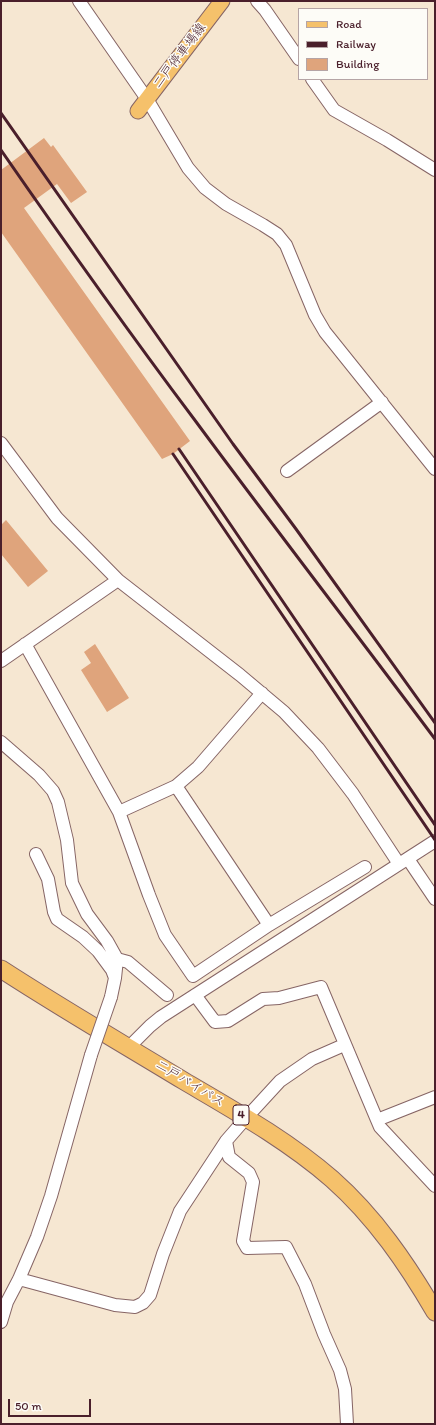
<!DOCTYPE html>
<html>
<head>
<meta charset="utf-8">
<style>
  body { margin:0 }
  #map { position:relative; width:436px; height:1425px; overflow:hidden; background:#f6e7d2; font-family:Itim,sans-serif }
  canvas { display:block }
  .frame { position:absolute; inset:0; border:2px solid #4a1f2b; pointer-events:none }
  .legend { position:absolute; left:298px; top:8px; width:130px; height:72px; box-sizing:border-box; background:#fdfcf7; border:1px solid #b5a4a5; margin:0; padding:5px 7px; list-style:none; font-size:12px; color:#4a1f2b }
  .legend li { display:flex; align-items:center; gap:8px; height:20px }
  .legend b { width:20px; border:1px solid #b5a4a5 }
  .scale { position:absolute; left:8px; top:1399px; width:83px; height:18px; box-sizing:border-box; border:2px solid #4a1f2b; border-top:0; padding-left:5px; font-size:12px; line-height:14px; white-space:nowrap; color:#4a1f2b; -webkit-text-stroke:3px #fdfcf7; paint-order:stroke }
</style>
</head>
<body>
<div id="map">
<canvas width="436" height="1425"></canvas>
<div class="frame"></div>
<ul class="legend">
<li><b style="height:5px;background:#f5c16b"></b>Road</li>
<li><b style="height:5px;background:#4a1f2b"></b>Railway</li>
<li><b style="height:11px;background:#dfa47c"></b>Building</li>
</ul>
<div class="scale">50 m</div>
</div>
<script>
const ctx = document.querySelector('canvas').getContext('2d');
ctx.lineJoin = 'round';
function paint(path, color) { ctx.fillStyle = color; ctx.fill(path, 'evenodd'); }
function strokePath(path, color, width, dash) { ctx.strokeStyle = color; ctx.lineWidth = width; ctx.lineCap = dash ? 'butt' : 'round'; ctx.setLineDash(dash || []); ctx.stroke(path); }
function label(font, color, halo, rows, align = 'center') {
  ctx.font = font + ' Itim,"Klee One",sans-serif'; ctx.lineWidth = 3; ctx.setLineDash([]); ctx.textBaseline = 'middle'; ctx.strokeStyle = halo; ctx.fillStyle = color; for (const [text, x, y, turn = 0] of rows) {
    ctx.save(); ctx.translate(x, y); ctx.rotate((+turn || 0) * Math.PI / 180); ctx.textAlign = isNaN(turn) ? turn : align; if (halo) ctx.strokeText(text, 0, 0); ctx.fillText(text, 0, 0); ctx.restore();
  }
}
const building = new Path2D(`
  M44,138l7,9 2,-2 34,47 -16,11 -14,-19 -33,24 166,233 -17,13 -11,5 -161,-227v-62z
  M6,520l42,51 -20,16 -27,-33v-29z
  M95,644l34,54 -22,14 -26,-42 10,-7 -7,-11z`);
const minor = new Path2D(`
  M79,1l68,98 41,69 17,20 21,16 37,21 14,9 9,11 29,70 10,17 110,137
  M257,1l8,9 34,49
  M312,79l22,31 53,30 48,30
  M1,443l56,75 61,62 122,95 44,37 34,36 35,46 46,70
  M287,471l95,-69
  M25,644l94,168 30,83 16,40 28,41 76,-51 96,-58
  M1,661l117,-81
  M1,742l38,33 14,16 5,11 9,38 5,43 15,31 20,27 10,18 -2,19 -4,19
  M176,786l93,139
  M119,812l57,-26 22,-19 64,-74
  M36,854l12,25 6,33 3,7 26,18 15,14 14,19 3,8
  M408,859l27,40
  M117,959l11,3 39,33
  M195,995l20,27 13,-1 35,-22 16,-1 42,-11 56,133 58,-23
  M129,1047l21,-21 11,-9 274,-176
  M377,1120l3,7 55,59
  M226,1141l3,16 20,16 4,9 -10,59 4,7 39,-1 19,37 19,50 16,36 5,19 2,35
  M19,1279l96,26 20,2 8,-4 7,-8 13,-41 17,-43 46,-70 20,-23 34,-37 32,-22 32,-14
  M1,1322l6,-20 12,-23 18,-42 14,-41 40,-141`);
const major = new Path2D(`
  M138,111l84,-110`);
const highway = new Path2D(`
  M1,969c60,39 122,75 183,112 51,30 103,59 148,98 43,38 75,85 103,133`);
const rail = new Path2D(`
  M1,113l232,331 63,85 139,194
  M1,150c63,91 127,181 193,269 79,107 161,213 241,320
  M179,449l256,376
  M173,454l262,386`);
const minorBridge = new Path2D(`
  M91,1055l20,-58`);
const shields = [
  [241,1115,16]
];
const shieldNames = [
  ["4",241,1115]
];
const streetNames = [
  ["二戸停車場線",180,56,-53],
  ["二戸バイパス",190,1084,31]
];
paint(building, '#dfa47c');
strokePath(minor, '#866565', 14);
strokePath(major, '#866565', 17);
strokePath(highway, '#866565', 19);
strokePath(minor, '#fff', 12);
strokePath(major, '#f5c16b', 15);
strokePath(highway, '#f5c16b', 17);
strokePath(rail, '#4a1f2b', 3);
strokePath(minorBridge, '#866565', 14, []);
strokePath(minorBridge, '#fff', 12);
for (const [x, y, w] of shields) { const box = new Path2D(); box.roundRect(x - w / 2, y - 10, w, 20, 3); ctx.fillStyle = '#fdfcf7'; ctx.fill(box); strokePath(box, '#4a1f2b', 1); }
label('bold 12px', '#4a1f2b', null, shieldNames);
label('13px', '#4a1f2b', '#fdfcf7', streetNames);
</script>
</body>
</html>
